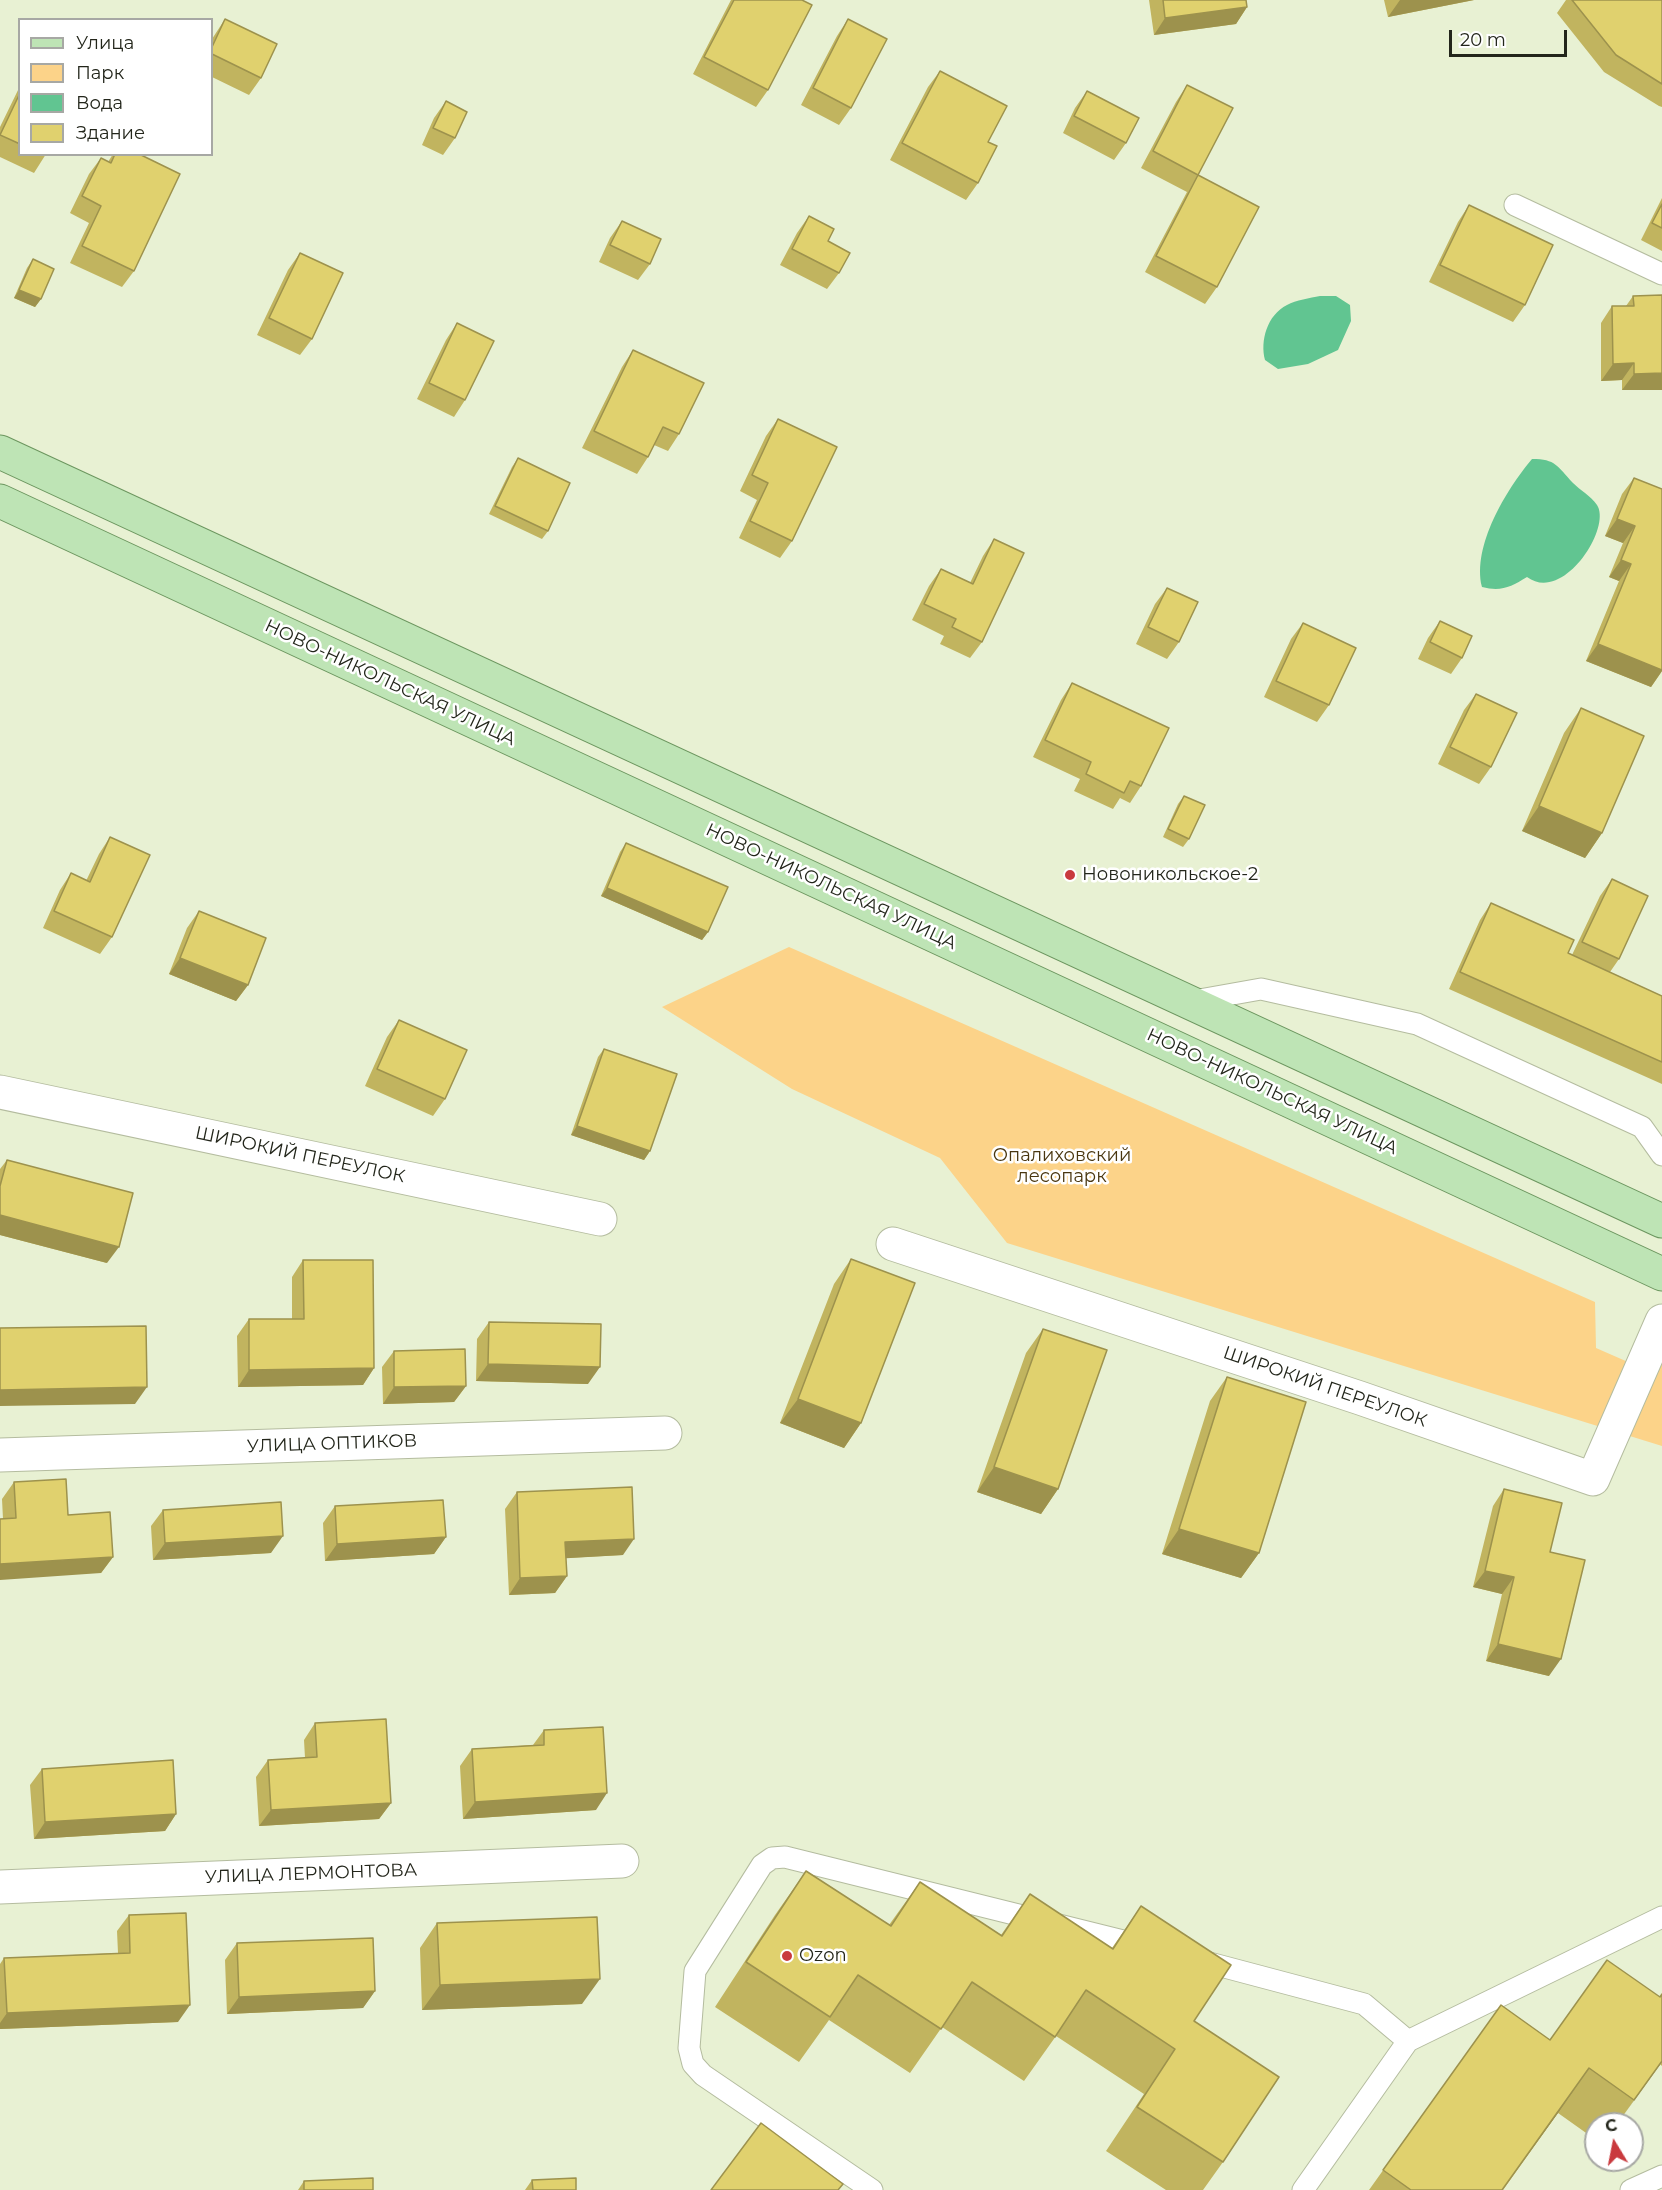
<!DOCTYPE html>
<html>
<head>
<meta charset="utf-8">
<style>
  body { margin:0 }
  #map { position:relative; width:1662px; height:2190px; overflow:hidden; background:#e8f1d3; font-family:Montserrat,sans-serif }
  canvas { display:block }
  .legend { position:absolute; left:18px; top:18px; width:195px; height:138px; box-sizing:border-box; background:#fff; border:2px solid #a7a8a4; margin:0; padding:8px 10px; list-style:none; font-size:18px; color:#23261b }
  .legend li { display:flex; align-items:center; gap:12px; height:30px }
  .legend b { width:30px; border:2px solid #a7a8a4 }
  .north { position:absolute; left:1584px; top:2112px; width:60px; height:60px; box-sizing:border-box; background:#fff; border:2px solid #a7a8a4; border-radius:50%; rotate:350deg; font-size:16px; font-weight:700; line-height:24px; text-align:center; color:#23261b }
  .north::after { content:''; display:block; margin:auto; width:21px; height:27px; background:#c93a3e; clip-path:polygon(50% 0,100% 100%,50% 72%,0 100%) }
  .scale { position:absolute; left:1449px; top:30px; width:118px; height:27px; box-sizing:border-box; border:3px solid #23261b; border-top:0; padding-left:8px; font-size:18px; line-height:21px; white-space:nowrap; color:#23261b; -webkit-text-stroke:4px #fff; paint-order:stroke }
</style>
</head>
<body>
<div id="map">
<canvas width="1662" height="2190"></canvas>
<ul class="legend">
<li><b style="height:8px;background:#bee4b5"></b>Улица</li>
<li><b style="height:16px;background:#fcd389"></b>Парк</li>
<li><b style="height:16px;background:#61c591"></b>Вода</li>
<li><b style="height:16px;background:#e0d16e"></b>Здание</li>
</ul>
<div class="north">С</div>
<div class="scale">20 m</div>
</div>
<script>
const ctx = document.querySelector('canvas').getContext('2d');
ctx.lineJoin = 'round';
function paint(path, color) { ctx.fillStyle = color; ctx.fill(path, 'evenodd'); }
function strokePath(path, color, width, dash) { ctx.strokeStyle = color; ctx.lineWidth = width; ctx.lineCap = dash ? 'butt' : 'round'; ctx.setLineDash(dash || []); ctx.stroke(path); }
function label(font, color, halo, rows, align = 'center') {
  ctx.font = font + ' Montserrat,sans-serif'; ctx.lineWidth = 5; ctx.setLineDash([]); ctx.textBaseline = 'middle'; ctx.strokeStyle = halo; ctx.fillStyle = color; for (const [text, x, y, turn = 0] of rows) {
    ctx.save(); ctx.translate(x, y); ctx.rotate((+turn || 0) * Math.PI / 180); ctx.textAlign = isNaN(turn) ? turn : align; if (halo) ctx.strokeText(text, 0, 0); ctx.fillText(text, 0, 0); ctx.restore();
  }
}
const green = new Path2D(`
  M789,947l806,355 1,46 48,21 18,-14v91l-655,-203 -67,-85 -148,-69 -130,-82z`);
const water = new Path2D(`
  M1320,296h16l14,9 1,16 -13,29 -30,14 -30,5 -13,-9c-5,-19 2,-45 22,-55 9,-5 23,-7 33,-9z
  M1532,459c24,0 25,7 41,24 7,7 18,13 24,22 15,23 -34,99 -70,72 -16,10 -26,15 -45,10 -10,-41 24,-97 50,-128z`);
const service = new Path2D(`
  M1515,205l147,69
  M1188,1002l73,-13 156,35 225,103 20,28
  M1202,1961l162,43 44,37
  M872,2190l-169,-115 -10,-11 -4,-16 6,-77 67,-106 10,-7 13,-1 358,89
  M1303,2190l105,-149 254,-124
  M1631,2190l31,-14`);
const minor = new Path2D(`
  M0,1092l600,127
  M893,1244l467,154 233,81 69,-158
  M0,1455l665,-22
  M0,1887l622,-26`);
const primary = new Path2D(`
  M0,452l1662,769
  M0,501l1662,773`);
const wall = new Path2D(`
  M731,0h71l-34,90 -12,17 -63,-33z
  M1149,0h97l1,7 -11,17 -82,11z
  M1384,0h90l-86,17z
  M1566,0h96v107l-3,-1 -55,-34 -47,-59z
  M225,19l36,59 -12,17 -37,-18v-38z
  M848,19l3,89 -12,17 -38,-20 36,-69z
  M940,71l48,71 -10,41 -12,17 -76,-40 38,-73z
  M1187,85l11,90 19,112 -12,17 -60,-32 42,-80 -46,-24 35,-66z
  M20,86v68h26l-12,19 -34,-16v-30z
  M1087,91l39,52 -12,17 -51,-27 12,-25z
  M446,101l9,37 -12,17 -21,-10 12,-27z
  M113,154h26l-5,117 -12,16 -52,-24 19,-40 -19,-10 19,-39 12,-16 7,4z
  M1662,198v53l-21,-11z
  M1469,205l56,100 -12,17 -84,-40 29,-60z
  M809,216l19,25 11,32 -12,16 -47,-24 17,-32z
  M622,221l28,43 -12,16 -39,-18 11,-24z
  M300,253l12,86 -12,16 -43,-20 31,-65z
  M33,259l8,40 -6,8 -21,-9 13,-30z
  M1633,296l29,94h-40v-10l-21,1v-58l11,-17h14z
  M457,323l8,77 -11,17 -37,-18 29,-59z
  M633,350l46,84 -11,17 -14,-6 -6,12 -11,17 -55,-26 40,-81z
  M778,419l14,122 -12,17 -41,-20 18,-38 -17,-9 26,-55z
  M518,458l30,73 -6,8 -53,-25 23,-47z
  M1634,478l28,11v182l-11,16 -65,-26 33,-80 -10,-4 14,-34 -18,-7 17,-42z
  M994,539l-12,103 -12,16 -30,-14 4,-8 -32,-16 17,-34 12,-17 29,14 13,-27z
  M1167,588l12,54 -12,17 -31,-15 19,-40z
  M1440,621l22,37 -11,16 -33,-15 10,-21z
  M1303,623l26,82 -12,17 -53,-25 27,-58z
  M1072,683l69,103 -11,17 -10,-5 -7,11 -39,-18 6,-12 -47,-22 28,-57z
  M1476,694l15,73 -12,17 -41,-20 26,-54z
  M1581,708l21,125 -17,25 -63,-27 42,-98z
  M1184,796l5,43 -6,8 -20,-10 15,-33z
  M110,837l2,100 -12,17 -57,-26 17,-38 11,-17 15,8 13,-27z
  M626,843l82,89 -6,8 -101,-44 19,-44z
  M1612,879l7,80 -9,13 52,24v88l-213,-95 31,-69 11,-17 81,52 28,-59z
  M199,911l49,74 -12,16 -67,-27 18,-46z
  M399,1020l46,79 -12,17 -68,-30 22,-49z
  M604,1049l46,102 -6,9 -73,-25 27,-78z
  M7,1160l100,103 -107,-28v-66z
  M851,1259l10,164 -17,25 -64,-25 54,-139z
  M303,1260l71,108 -11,17 -125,2 -1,-51 12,-17h43v-42z
  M489,1322l99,62 -112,-3 1,-42z
  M1043,1329l15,160 -17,25 -64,-22 49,-139z
  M394,1351l72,35 -12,16 -71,2 -1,-37z
  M1227,1377l32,176 -18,25 -79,-24 48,-153z
  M14,1482l54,33 45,42 -12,16 -98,-54 -1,-20z
  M1504,1489l46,63 -1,124 -63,-15 16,-67 -29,-7 20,-81z
  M517,1492l106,63 -57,3 1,18 -12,17 -46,2 -4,-86z
  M335,1506l111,31 -12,17 -109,7 -2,-38z
  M163,1510l108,43 -118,7 -2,-34z
  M315,1723l76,80 -12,16 -120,7 -3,-49 12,-17 37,-2 -1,-18z
  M544,1730l52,80 -133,9 -3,-53 12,-17 61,-4z
  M42,1769l134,45 -11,17 -131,8 -4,-54z
  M806,1871l83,54 31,-43 81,53 29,-41 82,54 29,-42 53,115 29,141 -20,28h-37l-60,-39 38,-57 -88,-58 -32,45 -82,-54 -32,46 -81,-53 -30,42 -84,-55 60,-92z
  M129,1915l49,107 -178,7v-65l4,-6 114,-5 -1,-22z
  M437,1923l145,81 -160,6 -2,-62z
  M237,1943l138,48 -12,17 -136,6 -2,-54z
  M1662,1994v72l-2,-2 -43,60h-21v16l-38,-27 -55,77h-134l132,-185 49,35 110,-43z
  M532,2180l44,10h-51z
  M304,2181l69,9h-75z`);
const shadedWall = new Path2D(`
  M1400,0h74l-86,17z
  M1247,7l-11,17 -82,11 11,-17z
  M19,290l22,9 -6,8 -21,-9z
  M1634,363l-12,17 -21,1 12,-17z
  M1662,373v17h-40l12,-16z
  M1617,519l18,7 -12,17 -18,-7z
  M1621,560l10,4 -12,17 -10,-4z
  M1598,644l64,26v1l-11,16 -65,-26z
  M1539,806l63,27 -17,25 -63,-27z
  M607,888l101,44 -6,8 -101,-44z
  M180,958l68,27 -12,16 -67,-27z
  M577,1126l73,25 -6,9 -73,-25z
  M0,1215l119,32 -12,16 -107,-28z
  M488,1364l112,3 -12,17 -112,-3z
  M374,1368l-11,17 -125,2 11,-17z
  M466,1386l-12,16 -71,2 11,-17z
  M147,1387l-12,17 -135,2v-16z
  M798,1399l63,24 -17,25 -64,-25z
  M994,1467l64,22 -17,25 -64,-22z
  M1179,1529l80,24 -18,25 -79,-24z
  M283,1536l-12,17 -118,7 12,-17z
  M446,1537l-12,17 -109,7 12,-17z
  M634,1539l-11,16 -70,4 12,-17z
  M113,1557l-12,16 -101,7v-16z
  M1485,1571l29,6 -12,17 -29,-7z
  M567,1576l-12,17 -46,2 11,-17z
  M1498,1644l63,15 -12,17 -63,-15z
  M607,1793l-11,17 -133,9 12,-17z
  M391,1803l-12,16 -120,7 12,-16z
  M176,1814l-11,17 -131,8 11,-17z
  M600,1979l-18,25 -160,6 18,-25z
  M375,1991l-12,17 -136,6 12,-17z
  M190,2005l-12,17 -178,7v-6l7,-10z
  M1662,2061v1l-45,62z
  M1589,2068l-31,45 -56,77z`);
const building = new Path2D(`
  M734,0h68l10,5 -44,85 -64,-33z
  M1163,0h83l1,7 -82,11z
  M1572,0h90v84l-46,-29z
  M225,19l52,25 -16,34 -49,-24v-7z
  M848,19l39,20 -36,69 -38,-20z
  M940,71l67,35 -19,36 9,4 -19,37 -76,-40z
  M1187,85l46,23 -35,67 -45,-24z
  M1087,91l52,27 -13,25 -52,-27z
  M20,93v51l-20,-9z
  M446,101l21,11 -12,26 -22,-10z
  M115,154h24l41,20 -46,97 -52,-25 19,-40 -19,-10 19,-38 10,5z
  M1198,175l61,32 -42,80 -61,-31z
  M1662,204v24l-10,-5z
  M1469,205l84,40 -28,60 -85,-40z
  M809,216l25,13 -6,12 22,12 -11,20 -47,-24z
  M622,221l39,18 -11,25 -40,-19z
  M300,253l43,20 -31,66 -43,-21z
  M33,259l21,10 -13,30 -22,-9z
  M1662,295v78l-28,1v-11l-21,1 -1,-58h22l-1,-10z
  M457,323l37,18 -29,59 -36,-17z
  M633,350l71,33 -25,51 -16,-7 -15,30 -54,-26z
  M778,419l59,28 -45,94 -42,-20 18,-38 -16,-8z
  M518,458l52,25 -22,48 -53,-25z
  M1634,478l28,11v181l-64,-26 33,-80 -10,-4 14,-34 -18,-7z
  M994,539l30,14 -42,89 -30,-15 4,-8 -32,-15 17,-35 32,15z
  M1167,588l31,14 -19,40 -31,-15z
  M1440,621l32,15 -10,22 -32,-16z
  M1303,623l53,25 -27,57 -53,-24z
  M1072,683l97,45 -28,58 -11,-5 -6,12 -38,-19 5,-12 -46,-22z
  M1476,694l41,19 -26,54 -41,-20z
  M1581,708l63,28 -42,97 -63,-27z
  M1184,796l21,9 -16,34 -21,-10z
  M110,837l40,18 -38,82 -58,-26 17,-38 19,9z
  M626,843l102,44 -20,45 -101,-44z
  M1612,879l36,17 -29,63 -37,-17z
  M1491,903l83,37 -6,13 94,43v66l-202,-90z
  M199,911l67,27 -18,47 -68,-27z
  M399,1020l68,30 -22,49 -68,-30z
  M604,1049l73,25 -27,77 -73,-25z
  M7,1160l126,33 -14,54 -119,-32v-29z
  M851,1259l64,24 -54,140 -63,-24z
  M303,1260h70l1,108 -125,2v-51h55z
  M489,1322l112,2 -1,43 -112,-3z
  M146,1326l1,61 -147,3v-62z
  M1043,1329l64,21 -49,139 -64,-22z
  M465,1349l1,37 -72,1v-36z
  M1227,1377l79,25 -47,151 -80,-24z
  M66,1479l2,36 42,-3 3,45 -113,7v-45l16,-1 -2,-36z
  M632,1487l2,52 -69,3 2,34 -47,2 -3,-86z
  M1504,1489l58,14 -12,49 35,8 -24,99 -63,-15 16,-67 -29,-6z
  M443,1500l3,37 -109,7 -2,-38z
  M281,1502l2,34 -118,7 -2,-33z
  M386,1719l5,84 -120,7 -3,-50 49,-3 -2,-34z
  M603,1727l4,66 -132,9 -3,-53 72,-4v-15z
  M173,1760l3,54 -131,8 -3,-53z
  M806,1871l85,55 29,-44 82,54 28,-42 83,55 28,-43 90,59 -37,56 85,56 -56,85 -86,-55 38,-58 -89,-59 -31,47 -83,-55 -31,47 -83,-54 -28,42 -84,-55z
  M186,1913l4,92 -183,8 -3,-55 126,-5 -1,-38z
  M597,1917l3,62 -160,6 -3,-62z
  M373,1938l2,53 -136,6 -2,-54z
  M1607,1960l53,37 2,-3v67l-28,39 -45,-32 -87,122h-91l-28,-20 118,-165 49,35z
  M761,2123l82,61 -5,6h-127z
  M373,2178v12h-69v-9z
  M576,2178v12h-43l-1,-10z`);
const markers = [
  [1070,875,6,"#c93a3e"],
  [787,1956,6,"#c93a3e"]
];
const streetNames = [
  ["НОВО-НИКОЛЬСКАЯ УЛИЦА",390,683,25],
  ["НОВО-НИКОЛЬСКАЯ УЛИЦА",831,887,25],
  ["НОВО-НИКОЛЬСКАЯ УЛИЦА",1272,1092,25],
  ["ШИРОКИЙ ПЕРЕУЛОК",300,1155,12],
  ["ШИРОКИЙ ПЕРЕУЛОК",1325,1387,19],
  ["УЛИЦА ОПТИКОВ",332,1444,-2],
  ["УЛИЦА ЛЕРМОНТОВА",311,1874,-2]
];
const poiNames = [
  ["Новоникольское-2",1082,875],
  ["Ozon",799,1956]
];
const parkNames = [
  ["Опалиховский",1062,1156],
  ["лесопарк",1062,1177]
];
paint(green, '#fcd389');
paint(water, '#61c591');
strokePath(service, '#b4bc9f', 23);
strokePath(minor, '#b4bc9f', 35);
strokePath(primary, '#6c965f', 35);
strokePath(service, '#fff', 21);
strokePath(minor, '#fff', 33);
strokePath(primary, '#bee4b5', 33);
paint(wall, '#c1b45f');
paint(shadedWall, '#9d924d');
paint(building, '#e0d16e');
strokePath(building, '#9d924d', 1.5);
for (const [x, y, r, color] of markers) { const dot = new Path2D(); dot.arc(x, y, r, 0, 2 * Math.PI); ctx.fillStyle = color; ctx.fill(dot); strokePath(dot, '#fff', 2); }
label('18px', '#23261b', '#fff', streetNames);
label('18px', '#23261b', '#fff', poiNames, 'left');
label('18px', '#4a3710', '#fff', parkNames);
</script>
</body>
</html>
